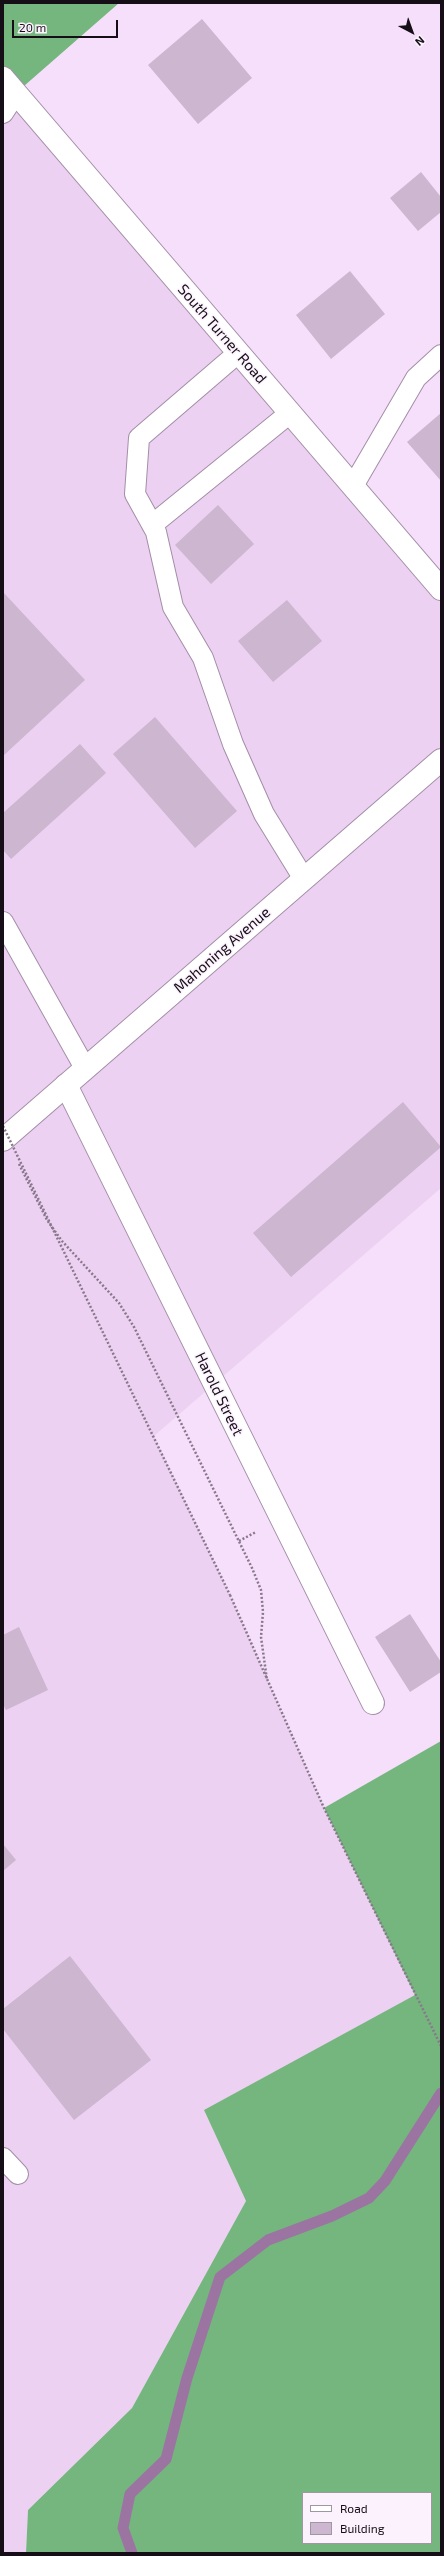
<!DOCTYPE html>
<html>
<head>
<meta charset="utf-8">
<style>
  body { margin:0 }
  #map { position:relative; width:444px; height:2556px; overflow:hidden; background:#f6dffa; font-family:"Exo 2",sans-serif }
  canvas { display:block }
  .frame { position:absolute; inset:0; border:4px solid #160e17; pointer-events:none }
  .legend { position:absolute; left:302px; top:2492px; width:130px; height:52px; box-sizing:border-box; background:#fbf2fd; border:1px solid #9f97a1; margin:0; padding:5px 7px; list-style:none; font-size:12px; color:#160e17 }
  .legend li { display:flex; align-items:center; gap:8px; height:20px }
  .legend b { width:20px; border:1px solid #9f97a1 }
  .north { position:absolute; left:392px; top:12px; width:40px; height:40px; -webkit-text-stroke:3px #fbf2fd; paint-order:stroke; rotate:139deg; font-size:11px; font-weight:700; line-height:16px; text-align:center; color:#160e17 }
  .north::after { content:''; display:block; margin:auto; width:14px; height:18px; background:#160e17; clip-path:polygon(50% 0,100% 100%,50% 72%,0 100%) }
  .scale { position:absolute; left:12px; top:20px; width:106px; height:18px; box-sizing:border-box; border:2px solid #160e17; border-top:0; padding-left:5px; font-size:12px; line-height:14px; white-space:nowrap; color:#160e17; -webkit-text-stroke:3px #fbf2fd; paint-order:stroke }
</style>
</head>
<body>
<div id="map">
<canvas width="444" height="2556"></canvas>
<div class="frame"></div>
<ul class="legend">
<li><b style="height:5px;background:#fff"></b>Road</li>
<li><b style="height:11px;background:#ccb6d0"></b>Building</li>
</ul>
<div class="north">N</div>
<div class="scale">20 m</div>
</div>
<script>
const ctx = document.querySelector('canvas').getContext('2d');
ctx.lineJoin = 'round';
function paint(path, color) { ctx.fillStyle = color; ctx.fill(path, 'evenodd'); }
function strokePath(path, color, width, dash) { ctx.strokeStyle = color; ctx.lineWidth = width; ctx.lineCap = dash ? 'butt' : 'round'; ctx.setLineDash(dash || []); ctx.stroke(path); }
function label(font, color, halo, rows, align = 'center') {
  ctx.font = font + ' "Exo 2",sans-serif'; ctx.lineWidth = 3; ctx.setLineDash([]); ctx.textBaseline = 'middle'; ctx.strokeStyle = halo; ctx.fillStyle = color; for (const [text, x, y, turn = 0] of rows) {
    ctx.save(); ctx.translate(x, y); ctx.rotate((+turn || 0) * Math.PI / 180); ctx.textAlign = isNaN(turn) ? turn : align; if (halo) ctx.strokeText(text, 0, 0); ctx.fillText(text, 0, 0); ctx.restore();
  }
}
const built = new Path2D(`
  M3,78l438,511v599l-287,248 76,159 94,213 92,187 -212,115 42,91 -114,207 -104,102 -2,43h-23z`);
const forest = new Path2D(`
  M3,3h116l-103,90 -13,-15z
  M441,1741v812h-415l2,-43 104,-102 114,-207 -42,-91 211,-115 -91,-187zM303,2493h128v50h-128z`);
const stream = new Path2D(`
  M132,2553l-9,-25 7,-34 36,-35 21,-81 33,-101 48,-37 64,-24 37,-18 16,-17 56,-88`);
const building = new Path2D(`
  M202,19l50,59 -54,46 -50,-59z
  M421,172l20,25v15l-23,19 -28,-33z
  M350,271l35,43 -54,45 -35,-44z
  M441,413v68l-34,-39z
  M218,505l36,39 -43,40 -36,-39z
  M3,592l82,88 -82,76z
  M287,600l35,41 -49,41 -35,-41z
  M155,717l82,94 -42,37 -82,-94z
  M80,744l26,29 -95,86 -8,-9v-37z
  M403,1102l38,45 -150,130 -38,-44z
  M410,1614l31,48v10l-31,20 -35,-55z
  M19,1627l29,63 -42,20 -3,-6v-69z
  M3,1844l13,16 -13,11z
  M70,1956l81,104 -77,60 -71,-91v-20z`);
const path = new Path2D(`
  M19,1164l28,56 15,21 57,62 15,24 118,241 9,22 2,22 -2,25 6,43
  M239,1541l17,-9
  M230,1595l94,213 117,238`);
const service = new Path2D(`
  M3,113l13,-20
  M238,353l-99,85 -4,56 21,38 17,75 30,51 30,86 31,70 40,65
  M353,486l63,-108 25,-23
  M152,525l138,-112
  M3,922l82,146
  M3,2158l15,16`);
const minor = new Path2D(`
  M66,1085l307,618`);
const tertiary = new Path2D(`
  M3,78l438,511`);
const primary = new Path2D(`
  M3,1140l438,-380`);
const pathBridge = new Path2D(`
  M3,1126l227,469`);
const streetNames = [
  ["South Turner Road",222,334,49],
  ["Mahoning Avenue",222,950,-41],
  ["Harold Street",219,1394,64]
];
paint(built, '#edd1f2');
paint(forest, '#74b67e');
strokePath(stream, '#9c74a2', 11);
paint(building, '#ccb6d0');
strokePath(service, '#a38ea7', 22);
strokePath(minor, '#a38ea7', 24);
strokePath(tertiary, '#a38ea7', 24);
strokePath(primary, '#a38ea7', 24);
strokePath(path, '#88788b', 2.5, [2, 2]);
strokePath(service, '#fff', 20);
strokePath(minor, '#fff', 22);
strokePath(tertiary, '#fff', 22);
strokePath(primary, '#fff', 22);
strokePath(pathBridge, '#88788b', 2.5, [2, 2]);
label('15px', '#160e17', '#fbf2fd', streetNames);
</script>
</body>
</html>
